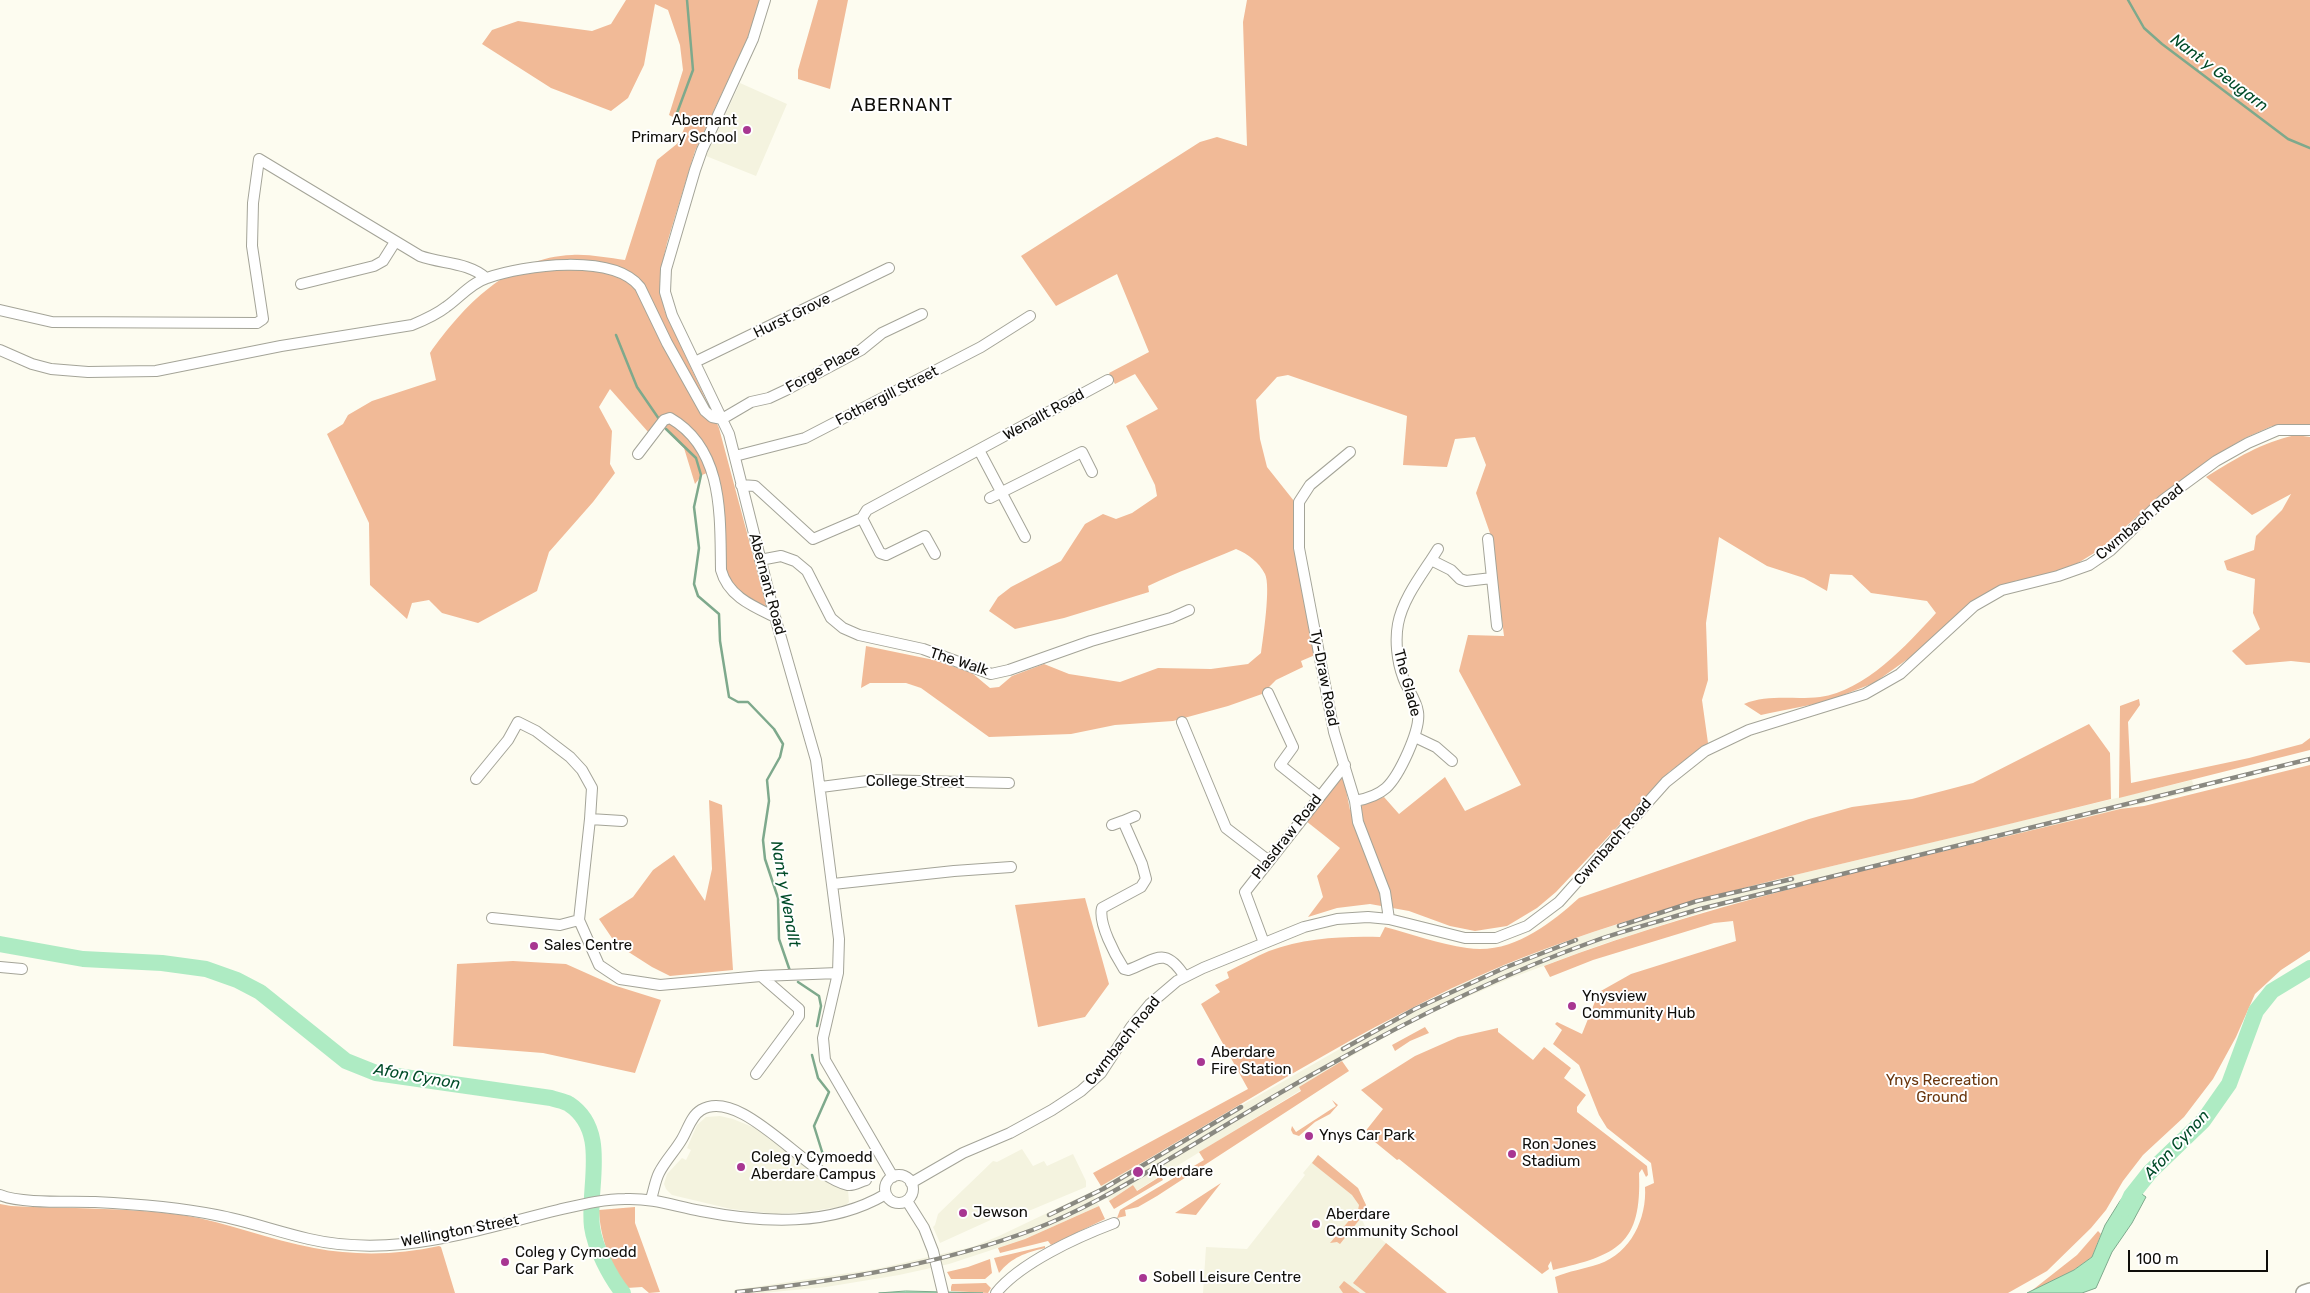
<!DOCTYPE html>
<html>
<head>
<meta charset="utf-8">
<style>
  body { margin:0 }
  #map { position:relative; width:2310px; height:1293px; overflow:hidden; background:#fdfcf0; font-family:Rubik,sans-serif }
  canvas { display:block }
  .scale { position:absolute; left:2128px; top:1250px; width:140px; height:22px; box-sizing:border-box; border:2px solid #0f0e0a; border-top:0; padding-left:6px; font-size:15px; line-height:18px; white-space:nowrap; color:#0f0e0a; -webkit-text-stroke:4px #fff; paint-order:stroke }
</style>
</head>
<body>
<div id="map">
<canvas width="2310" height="1293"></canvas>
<div class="scale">100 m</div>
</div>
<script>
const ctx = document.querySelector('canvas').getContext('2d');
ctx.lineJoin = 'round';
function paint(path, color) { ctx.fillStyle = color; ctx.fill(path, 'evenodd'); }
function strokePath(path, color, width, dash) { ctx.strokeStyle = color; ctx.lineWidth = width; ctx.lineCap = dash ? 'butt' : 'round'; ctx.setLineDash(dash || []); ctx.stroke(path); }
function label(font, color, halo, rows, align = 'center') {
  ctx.font = font + ' Rubik,sans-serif'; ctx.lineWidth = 4; ctx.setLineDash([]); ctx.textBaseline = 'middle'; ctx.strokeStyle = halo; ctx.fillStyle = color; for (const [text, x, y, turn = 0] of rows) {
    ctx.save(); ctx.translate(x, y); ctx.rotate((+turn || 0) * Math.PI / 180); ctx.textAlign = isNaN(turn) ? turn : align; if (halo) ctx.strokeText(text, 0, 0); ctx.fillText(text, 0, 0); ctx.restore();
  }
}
const built = new Path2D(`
  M740,83l47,21 -31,72 -50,-20z
  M2192,780l3,11 -480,117 -115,37 -89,33 -83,36 -30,16 -71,40 -27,17 1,3 -165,101 -3,-6 -24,16 -8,-15 291,-167 74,-37 82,-34 42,-15 121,-38z
  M720,1116l13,3 27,11 10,10 3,-3 75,53 1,12 -4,4 -39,6 -30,2 -45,-5 -59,-14 -6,-6 -2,-5 3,-10 15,-16 4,2 5,-10 -4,-2 10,-23 9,-8z
  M1022,1149l11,17 11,-5 3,5 26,-12 13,27v6l-55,23 -36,8 -55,25 -7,-16 2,-2 3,-11 55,-53 4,1z
  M1318,1155l40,33 8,17 -5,13 4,8 82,67h-244l3,-46 41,2 58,-74 -2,-2z
  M1091,1192l8,14 -74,33 -76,25 -50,11 -73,12 -63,6h-29v-3l142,-21 96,-22 27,-11z`);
const green = new Path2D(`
  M626,0h134l-10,33 -55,118 -28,92 -6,26 -1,21 5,22 54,116 48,180c-15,-4 -30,-15 -40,-28l-13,-110 -12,5 -7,9 -11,-36 -26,-26 -9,11 -39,-44 -11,18 13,24 -2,33 5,9 -22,29 -44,50 -12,39 -59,32 -36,-10 -13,-13 -17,3 -5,16 -37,-34 -1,-62 -42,-89 16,-10 5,-9 24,-14 64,-21 -6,-27c33,-47 80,-96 142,-98 17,-1 36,3 53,5l32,-100 21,-17 8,-19 -17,-9 14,-45 -3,-25 -12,-35 -13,-6 -11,61 -16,33 -17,13 -60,-23 -69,-44 10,-14 26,-9 74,10 19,-7z
  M818,0h30l-18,89 -32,-10v-9z
  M1247,0h1063v426h-38l-27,12 -24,14 -56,40 -66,58 -21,13 -20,9 -43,9 -17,7 -46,32 -40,36 -38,27 -49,19 -55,11 -9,2 -17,-11c24,-10 50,-4 76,-7 45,-6 87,-52 116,-84l-9,-12 -56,-8 -19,-18 -22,-1 -3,17 -23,-13 -37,-12 -48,-29 -13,86 2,57 -6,20 6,43 -39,29 -113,120 -19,16 -30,18 -32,5 -25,-5 -41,-15 -39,-7 -33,4 -29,9 15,-20 -6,-21 23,-28 -34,-27 37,-46 7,35 34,-13 15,17 46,-37 20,34 56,-26 -62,-114 9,-36 36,1 -13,-100 -15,-43 10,-28 -11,-28 -20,2 -8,28 -44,-2 4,-49 -119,-41 -11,2 -21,23 4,39 7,28 27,34 21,154 -14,6 2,6 -27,13 -14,14 -34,12 -55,15 -58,4 -44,9 -82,3 -68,-49 -15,-5h-36l-9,5 5,-42 68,14 38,13 18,15 9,-1 13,-11 32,-12 25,10 51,8 38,-14 53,1 37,-5 13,-11c2,-15 10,-67 4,-79 -6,-12 -17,-20 -29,-25 -30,13 -59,23 -88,37l1,6 -85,26 -49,11 -26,-18 9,-14 13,-10 50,-26 24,-37 18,-10 13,5 16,-6 25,-17 -2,-11 -29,-59 32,-17 -23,-35 -20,10 -6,-11 40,-21 -32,-78 -61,32 -35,-50 179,-114 17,-5 30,9 -4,-124z
  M2296,435l14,2v226l-19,-2 -45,4 -14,-14 28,-22 -7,-16 2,-34 -28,-9 -3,-9 30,-11 2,-14 26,-26 9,-16 -39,21 -46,-38c31,-19 54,-34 90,-42z
  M2139,699l1,6 -12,17 3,61 118,-25 53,-14 8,-6v12l-191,48 1,-92z
  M2089,724l21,29 1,46c-81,20 -163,40 -245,59 -123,29 -244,59 -362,107 -141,59 -270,146 -403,221l-8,-13 155,-84 -47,-85 19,-12 -5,-7 14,-7 -2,-6c14,-7 28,-15 42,-21 35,-13 74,-15 111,-14l5,-10c27,7 54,17 82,21 44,7 82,-23 112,-50l230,-79 43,-12 60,-8 61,-16z
  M2310,765v186l-29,19 -26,24 -19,43 -23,42 -29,38 -41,38 -20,26 -17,29 -15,18 -44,43 -39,22h-450l-3,-16c14,-6 29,-8 44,-13 32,-11 48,-46 46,-77l9,-4 -3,-20 -44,-35 -8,-13 -20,-50 -26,-21 9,-14 -7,-6 2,-2 25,12 14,-35 -4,-3 39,-22 105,-33 -3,-20 -19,2 -121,37 -43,17 -6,-11c186,-71 383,-109 576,-157l24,-3z
  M709,800l13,5 11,165 -63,6 -18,-9 -36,-23 -17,-25 34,-22 20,-27 21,-15 31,46 7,-32z
  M1085,898l24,86 -24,33 -47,10 -23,-122z
  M513,961l53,3 47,21 48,15 -26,73 -92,-20 -90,-7 4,-82z
  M1425,1027l4,6 -19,8 -15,10 -3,-6z
  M1498,1028v4l35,28 11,-13 27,21 -7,10 22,17 -9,12v5l70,54 1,9 -2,2 -4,-8 -3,4c3,72 -22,82 -86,97l-2,-9 -3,5 1,3 -7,5 -143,-115 -2,1 -33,-27 19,-24 -22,-19 54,-34 43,-19z
  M1342,1061l7,10 -192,125 -19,11 -13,3 1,6 -9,2 3,-8 84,-50 -5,-8 102,-61 -2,-4z
  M1332,1100l6,5 -8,9 -15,8 -16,14 -6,-2 -2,-4 1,-4 4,6 40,-26z
  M1318,1155l40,33 8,17 -6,14 -20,25 -3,-2 -7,1 28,-33 1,-5 -7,-10 -40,-32z
  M1161,1176l2,4 -49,29 -5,-8 24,-16 4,6z
  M1221,1183l-25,32 -21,-2z
  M0,1204l11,2c57,3 115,1 171,9 45,7 88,25 132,33 42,8 84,7 125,-2l2,1 14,46h-455z
  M1099,1206l6,13 -54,26 -3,-4 -48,12 -2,-5 27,-9z
  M635,1207v16l25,69 -11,1 -7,-6 -15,1c-16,-22 -27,-50 -28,-78z
  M2098,1231l3,3 -9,23 -18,13 -44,22 47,-37z
  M1386,1243l61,50h-81l-13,-10z
  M1045,1246v2c-20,5 -33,9 -46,25l-5,-15z
  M990,1259l2,14 -7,6h-34l-4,-7 21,-5z
  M1344,1281l16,12h-17l-4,-6z
  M986,1283l5,5 -3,5 -37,-2v-4l1,-3z`);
const water = new Path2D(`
  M2132,1187l14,10 -14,26 -20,29 -16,36 -14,5h-55l47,-23 18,-13 13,-32 15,-24z
  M906,1291l77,2h-104z`);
const stream = new Path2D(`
  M2128,0l16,28 18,16 126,95 22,9
  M677,113l16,-43 -6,-70
  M616,335l21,52 22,32
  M666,429l30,29 5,17 -7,32 5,41 -5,36 4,12 21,18 1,27 9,56 9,5h10l26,27 9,15 -3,13 -13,23 2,21 -6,39 2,19 13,39 1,41 11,32
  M798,982l21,14 2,10 -4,20
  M812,1055l6,23 11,14 -15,34 10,32`);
const river = new Path2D(`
  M0,944l83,15 79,4 44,6 31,11 23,12 86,69 30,12 175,25c5,2 13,3 18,6 41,27 18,83 23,123 3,21 18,50 31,66
  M2125,1209l6,-13 19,-24 53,-51 26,-37 27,-73 16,-20 38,-23`);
const street = new Path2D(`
  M765,0l-12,39 -51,111 -7,20 -29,99 -1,23 7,23 57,119 46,183 41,143 23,179 -1,34 -15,65 2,22 68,117
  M301,284l73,-18 9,-5 12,-19
  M0,310l52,12 205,1 6,-4 -11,-73 1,-43 6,-44 161,97c22,8 48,6 66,22
  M0,350l32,14 19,5 37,3 68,-1 125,-25 131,-21c12,-5 24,-10 34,-18 13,-9 25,-24 41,-29 37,-13 126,-25 153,9l27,56 38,68 7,6 10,2 29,-17 18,-4 17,-8 75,-40 21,-17 40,-19
  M695,362l194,-94
  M979,450l46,87
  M1350,452l-40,33 -11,17v46l35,184 21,69 3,21 27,70 4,27
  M638,454l26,-34 6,-2c54,31 50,98 51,152 7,26 31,36 54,47
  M735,456l70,-18 176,-91 49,-31
  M741,485l14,1 58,53 49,-21
  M990,498l92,-46 10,20
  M862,518l5,-8 241,-130
  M862,518l18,35 6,2 39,-19 10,18
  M760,560l21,-4 14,5 12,10 24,47 12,10 16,7 64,14 68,25 18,-4 82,-29 80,-23 18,-8
  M1431,560l20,10 9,9 6,2 26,-3 -4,-39
  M1492,578l5,48
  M1268,693l25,54 -13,18 39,31
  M1182,722l44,106 43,33
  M1415,737l21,10 16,14
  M476,779l32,-39 10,-18 18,9 34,26 12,13 10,18 -2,31 -11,101 20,45 21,14 40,6 101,-9 77,-3
  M821,787l54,-7 134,3
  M1355,801c11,-2 22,-5 31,-13 13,-12 35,-58 32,-76 -2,-13 -11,-23 -15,-35 -6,-16 -8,-37 -5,-53 5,-27 26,-52 40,-75
  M1135,816l-12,5 19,43 4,15 -5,8 -39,21c-4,15 13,47 22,61l4,1c28,-10 37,-25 57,7
  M590,819l32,2
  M1112,825l11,-4
  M833,884l121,-13 57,-4
  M492,918l68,7 19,-5
  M1264,943l-19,-51 100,-127
  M0,967l22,2
  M756,1074l43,-58v-7l-38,-33
  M885 1189a14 14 0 1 1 28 0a14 14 0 1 1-28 0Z
  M911,1183l52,-30 47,-20 42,-23 29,-19 20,-18 30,-46 19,-23 27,-23 26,-13 101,-41 33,-8 31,-2 21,2 76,19h31l31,-12 32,-24 107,-120 39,-31 44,-21 116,-36 35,-20 74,-68 28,-16 56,-14 31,-11 22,-15 52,-50 53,-39 32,-18 30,-13h32
  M0,1195c22,9 70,6 95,7 41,2 81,5 121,13 32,6 62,17 93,24 30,7 63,8 94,5 52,-5 105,-22 155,-34 22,-5 45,-11 67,-11 29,-1 49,7 76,12 62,12 129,16 185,-17
  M651,1199c3,-9 4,-18 8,-26 6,-12 16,-22 23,-34 6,-10 9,-23 19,-29 41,-24 107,67 147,75 6,1 13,-4 18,-5
  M907,1201l17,27 9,23 10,42
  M996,1293c24,-30 81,-56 118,-70`);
const primary = new Path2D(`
  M2304,1293l6,-2`);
const rail = new Path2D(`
  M1619,926l78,-25 95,-22
  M1343,1049l72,-40 89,-41 72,-28
  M1049,1215l54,-26 138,-82
  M737,1292c101,-11 202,-27 298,-63 44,-17 85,-41 126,-65 54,-32 108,-66 163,-96 88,-50 180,-95 276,-129 33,-11 67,-20 100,-30l610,-150`);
const markers = [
  [747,130,5,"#a83692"],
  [534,946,5,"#a83692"],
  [1572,1006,5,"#a83692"],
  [1201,1062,5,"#a83692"],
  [1309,1136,5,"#a83692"],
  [1512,1154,5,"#a83692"],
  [741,1167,5,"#a83692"],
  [1138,1172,6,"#a83692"],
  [963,1213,5,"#a83692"],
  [1316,1224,5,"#a83692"],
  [505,1262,5,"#a83692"],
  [1143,1278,5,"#a83692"]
];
const poiNames = [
  ["Abernant",737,121,"right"],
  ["Primary School",737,138,"right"],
  ["Sales Centre",544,946],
  ["Ynysview",1582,997],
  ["Community Hub",1582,1014],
  ["Aberdare",1211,1053],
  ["Fire Station",1211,1070],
  ["Ynys Car Park",1319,1136],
  ["Ron Jones",1522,1145],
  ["Stadium",1522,1162],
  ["Coleg y Cymoedd",751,1158],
  ["Aberdare Campus",751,1175],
  ["Aberdare",1149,1172],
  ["Jewson",973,1213],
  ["Aberdare",1326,1215],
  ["Community School",1326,1232],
  ["Coleg y Cymoedd",515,1253],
  ["Car Park",515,1270],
  ["Sobell Leisure Centre",1153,1278]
];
const streetNames = [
  ["Hurst Grove",792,316,-26],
  ["Forge Place",823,369,-29],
  ["Fothergill Street",887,396,-27],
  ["Wenallt Road",1044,415,-29],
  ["Cwmbach Road",2140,522,-40],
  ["Abernant Road",767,584,75],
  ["The Walk",959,662,18],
  ["Ty-Draw Road",1324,678,79],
  ["The Glade",1407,683,75],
  ["College Street",915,782],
  ["Plasdraw Road",1287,837,-52],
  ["Cwmbach Road",1613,842,-49],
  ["Cwmbach Road",1123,1041,-51],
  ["Wellington Street",460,1231,-11]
];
const parkNames = [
  ["Ynys Recreation",1942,1081],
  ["Ground",1942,1098]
];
const waterNames = [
  ["Nant y Geugarn",2219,73,37],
  ["Nant y Wenallt",785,894,80],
  ["Afon Cynon",417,1077,10],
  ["Afon Cynon",2177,1145,-47]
];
const quarterNames = [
  ["ABERNANT",902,106]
];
paint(built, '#f4f3df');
paint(green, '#f1ba97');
paint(water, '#aeebc3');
strokePath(water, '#7ea98c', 1);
strokePath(stream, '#7ea98c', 2.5);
strokePath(river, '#aeebc3', 16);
strokePath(street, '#a4a498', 12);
strokePath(primary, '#a4a498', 18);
strokePath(street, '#fff', 10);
strokePath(primary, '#fff', 15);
strokePath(rail, '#8a8981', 4.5);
strokePath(rail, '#fff', 2.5, [8]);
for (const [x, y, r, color] of markers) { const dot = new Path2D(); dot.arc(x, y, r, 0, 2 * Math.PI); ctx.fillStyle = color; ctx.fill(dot); strokePath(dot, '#fff', 2); }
label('15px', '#0f0e0a', '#fff', poiNames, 'left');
label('15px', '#0f0e0a', '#fff', streetNames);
label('15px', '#6a360d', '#fff', parkNames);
label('italic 16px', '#004b28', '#fff', waterNames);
ctx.letterSpacing = '1px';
label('18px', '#0f0e0a', '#fff', quarterNames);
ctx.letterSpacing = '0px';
</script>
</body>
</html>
